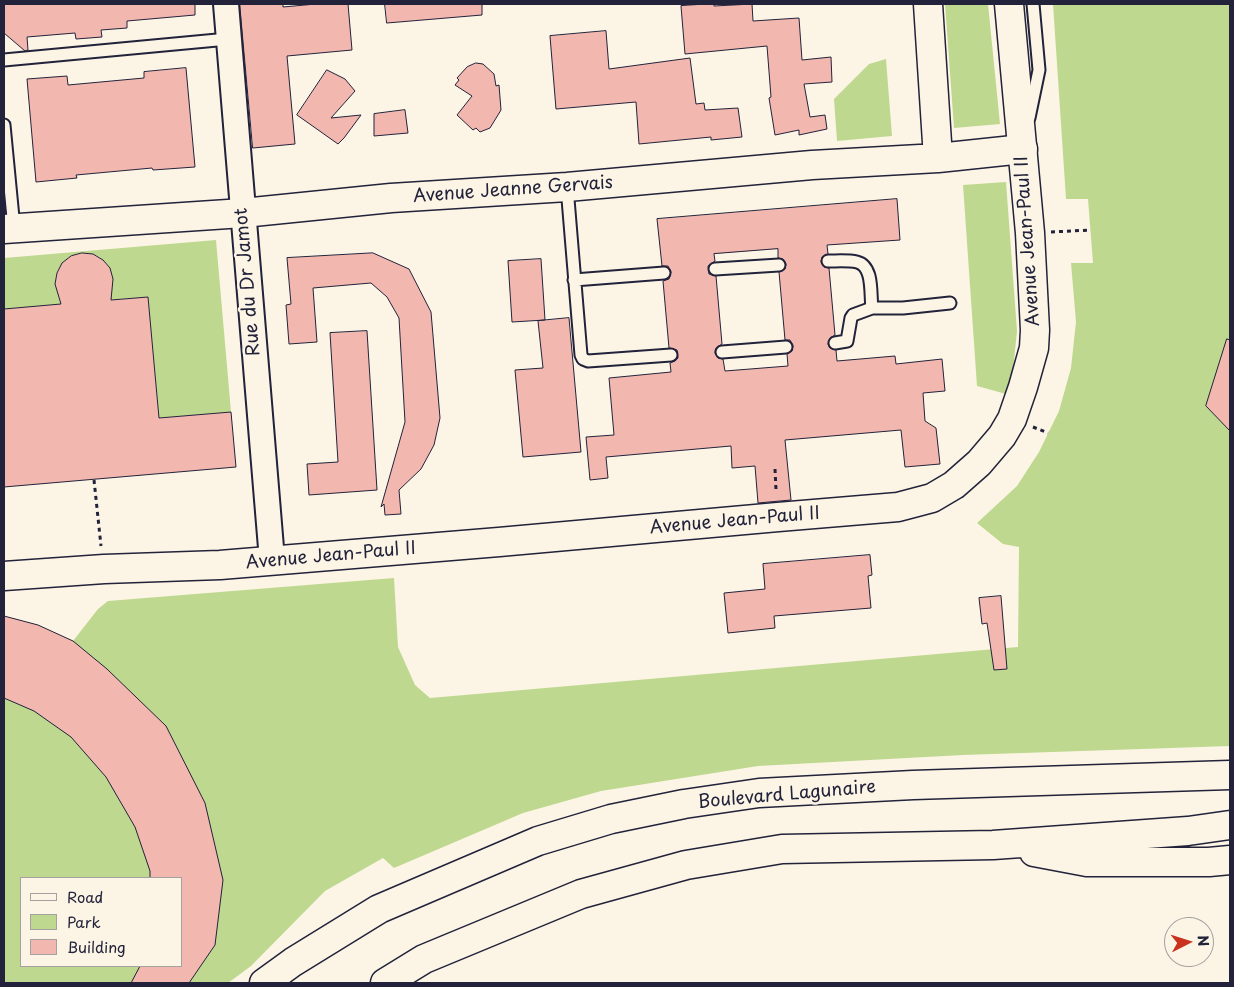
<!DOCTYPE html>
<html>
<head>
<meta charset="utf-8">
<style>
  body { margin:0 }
  #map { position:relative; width:1234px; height:987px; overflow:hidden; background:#fcf5e5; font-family:"Playpen Sans",sans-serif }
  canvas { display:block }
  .frame { position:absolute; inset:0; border:5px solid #22223b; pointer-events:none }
  .legend { position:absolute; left:20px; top:877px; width:162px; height:90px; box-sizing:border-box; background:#fcf5e5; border:1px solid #a5a1a1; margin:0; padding:6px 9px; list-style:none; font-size:15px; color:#22223b }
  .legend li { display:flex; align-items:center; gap:10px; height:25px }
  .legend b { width:25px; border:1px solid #a5a1a1 }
  .north { position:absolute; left:1164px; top:917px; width:50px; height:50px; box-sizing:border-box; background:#fcf5e5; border:1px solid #a5a1a1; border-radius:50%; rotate:85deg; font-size:14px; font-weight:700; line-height:20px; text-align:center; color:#22223b }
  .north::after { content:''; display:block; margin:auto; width:18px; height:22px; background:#c8321e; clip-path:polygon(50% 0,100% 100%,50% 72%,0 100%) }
</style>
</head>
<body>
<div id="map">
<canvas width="1234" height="987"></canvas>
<div class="frame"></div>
<ul class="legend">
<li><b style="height:6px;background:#fcf5e5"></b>Road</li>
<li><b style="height:14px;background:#bfd88f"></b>Park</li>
<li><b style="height:14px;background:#f2b7ae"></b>Building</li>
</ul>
<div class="north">N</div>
</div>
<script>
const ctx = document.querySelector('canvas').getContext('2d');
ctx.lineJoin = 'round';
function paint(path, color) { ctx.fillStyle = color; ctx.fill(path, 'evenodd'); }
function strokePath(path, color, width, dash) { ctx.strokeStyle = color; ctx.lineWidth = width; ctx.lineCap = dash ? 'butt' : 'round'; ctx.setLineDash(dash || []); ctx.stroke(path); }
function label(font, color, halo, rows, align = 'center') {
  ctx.font = font + ' "Playpen Sans",sans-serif'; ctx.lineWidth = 5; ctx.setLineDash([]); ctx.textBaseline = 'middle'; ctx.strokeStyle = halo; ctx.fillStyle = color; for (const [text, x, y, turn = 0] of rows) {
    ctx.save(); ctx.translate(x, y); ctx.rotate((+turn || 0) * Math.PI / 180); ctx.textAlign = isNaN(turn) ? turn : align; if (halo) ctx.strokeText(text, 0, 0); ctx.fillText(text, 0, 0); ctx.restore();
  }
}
const green = new Path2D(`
  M945,4h43l12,120 -46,4z
  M1053,4h177v742l-267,9 -205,11 -157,25 -78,22 -129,55 -11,-10 -58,33 -74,75 -23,17h-224v-367l34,9 35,16 25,-32 10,-8 286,-23 4,69 17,38 15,13 588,-51 1,-100 -16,-3 -26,-21 40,-37 22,-34 20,-41 12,-43 5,-46 -5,-59h22l-5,-64h-22zM21,878h160v88h-160z
  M886,59l6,77 -55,5 -3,-42 35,-35z
  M1006,182l11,149 -4,39 -7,24 -29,-8 -14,-201z
  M216,240l15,172 -72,6 -11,-121 -42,3 4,-32c-5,-6 -10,-12 -18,-14 -17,-5 -38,10 -36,29 0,6 7,15 10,21l-62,5v-51z`);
const building = new Path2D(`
  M4,4h191v11l-68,6v7l-26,2 1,7 -26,2 -1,-6 -48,4 1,13 -3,1 -21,-18z
  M240,4h43v3l33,-3h32l4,46 -65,6 8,88 -42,4z
  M385,4h97v11l-95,8z
  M706,4h8v2l38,-2 1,17 46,-3 3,42 29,-3 1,25 -28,2 6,33 15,-2 2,14 -28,6v-5l-24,5 -6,-37 2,-1 -4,-51 -82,8 -4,-48z
  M606,31l3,38 81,-11 6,46 8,-1 1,7 33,-2 4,29 -31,3v-3l-72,7 -3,-42 -80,7 -6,-73z
  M476,63l7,1 11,10 2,12 3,-1 2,25 -11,18 -10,4 -4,-4 -3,2 -16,-15 15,-19 -17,-11 4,-5 -2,-2 10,-11z
  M186,68l9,99 -42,3 -1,-2 -76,7 1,3 -41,4 -9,-103 40,-3 1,9 76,-7v-6z
  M327,70l18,9 10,12 -24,27 30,-3 -17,23 -6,6 -41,-29z
  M405,110l3,23 -34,3v-22z
  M897,199l3,41 -73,5 1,9 -6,3 -1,5 3,5 5,1 6,67 -5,3 -2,6 2,4 6,2 1,11 58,-5 1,8 46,-5 3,32 -22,2 2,28 11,7 4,36 -35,3 -4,-37 -116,10 6,60 -33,3 -3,-37 -23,2 -1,-22 -125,11 2,21 -18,2 -4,-43 28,-2 -5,-57 62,-6 -1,-9 5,-2 3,-3 -1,-8 -8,-2 -6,-67 6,-2 2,-7 -3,-6h-6l-5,-47zM778,249v9l5,1 3,5 -1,5 -6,3 6,68h5l3,6 -1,5 -5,3 1,12 -63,5 -2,-12 -5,-1 -3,-5 1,-5 6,-4 -6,-68 -7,-2 -1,-8 7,-5 -1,-7z
  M82,253l11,1 10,6 7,8 3,11 -2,21 37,-3 11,121 72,-6 5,55 -232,20v-178l57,-5 -6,-20 2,-11 5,-10 9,-7z
  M373,253l36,16 22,43 9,106 -6,27 -13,24 -22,21 2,24 -16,1 -1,-11 -3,3 24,-85 -6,-104 -12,-21 -16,-14 -58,5 4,54 -28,2 -3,-39 5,-1 -4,-46z
  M541,259l4,61 -33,2 -4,-61z
  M569,318l12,134 -58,5 -8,-87 28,-2 -5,-47z
  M367,331l10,159 -68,5 -2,-31 31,-2 -8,-129z
  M1227,339l3,1v91l-24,-25z
  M870,555l2,20 -4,1 3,32 -97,8 1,12 -47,5 -4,-40 41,-4 -2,-25z
  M1001,596l6,73 -13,1 -7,-47 -5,1 -3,-26z
  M4,616l34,9 35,16 34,28 59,57 39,77 18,77 -8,65 -26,38h-58l9,-17h41v-88h-31v-7l-15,-44 -29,-50 -35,-40 -37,-26 -30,-13z`);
const path = new Path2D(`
  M1051,232l40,-2
  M1033,427l15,6
  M775,469l1,21
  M94,480l7,66`);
const service = new Path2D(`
  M4,60l224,-21
  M1029,118l10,-48 -6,-66
  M4,125l10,103
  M567,187l14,168 2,4 5,2 83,-6
  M828,261c9,0 20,-1 29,1 17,4 13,33 15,46
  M715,269l64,-4
  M574,280l90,-7
  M835,343l12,-2 4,-23 2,-3 19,-7h31l47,-5
  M722,352l64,-5`);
const minor = new Path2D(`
  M226,4l46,556`);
const tertiary = new Path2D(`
  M928,4l10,154
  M4,229l239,-16 148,-15 176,-11 245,-22 126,-7 85,-9`);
const secondary = new Path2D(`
  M4,576l100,-7 116,-4 279,-23 279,-25 120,-10 34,-9 22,-13 25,-22 23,-27 10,-17 11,-32 11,-39 1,-18 -5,-97 -21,-229`);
const trunk = new Path2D(`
  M1034,852l53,10h122l21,-2
  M264,983l29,-21 86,-53 159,-68 73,-22 73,-15 75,-11 154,-8 317,-10
  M385,983l39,-24 157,-65 105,-29 96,-16 211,-4 195,-14 42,-6`);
const streetNames = [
  ["Avenue Jeanne Gervais",513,190,-4],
  ["Avenue Jean-Paul II",1028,241,-94],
  ["Rue du Dr Jamot",248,282,-95],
  ["Avenue Jean-Paul II",735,521,-5],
  ["Avenue Jean-Paul II",331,556,-5],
  ["Boulevard Lagunaire",787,795,-5]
];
paint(green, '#bfd88f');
paint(building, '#f2b7ae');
strokePath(building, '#22223b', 1);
strokePath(service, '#22223b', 15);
strokePath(minor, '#22223b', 28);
strokePath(tertiary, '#22223b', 31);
strokePath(secondary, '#22223b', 31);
strokePath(trunk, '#22223b', 31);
strokePath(path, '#22223b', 3, [4, 4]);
strokePath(service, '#fcf5e5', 11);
strokePath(minor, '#fcf5e5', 24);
strokePath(tertiary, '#fcf5e5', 28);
strokePath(secondary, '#fcf5e5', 28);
strokePath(trunk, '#fcf5e5', 28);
label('18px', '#22223b', '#fcf5e5', streetNames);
</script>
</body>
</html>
